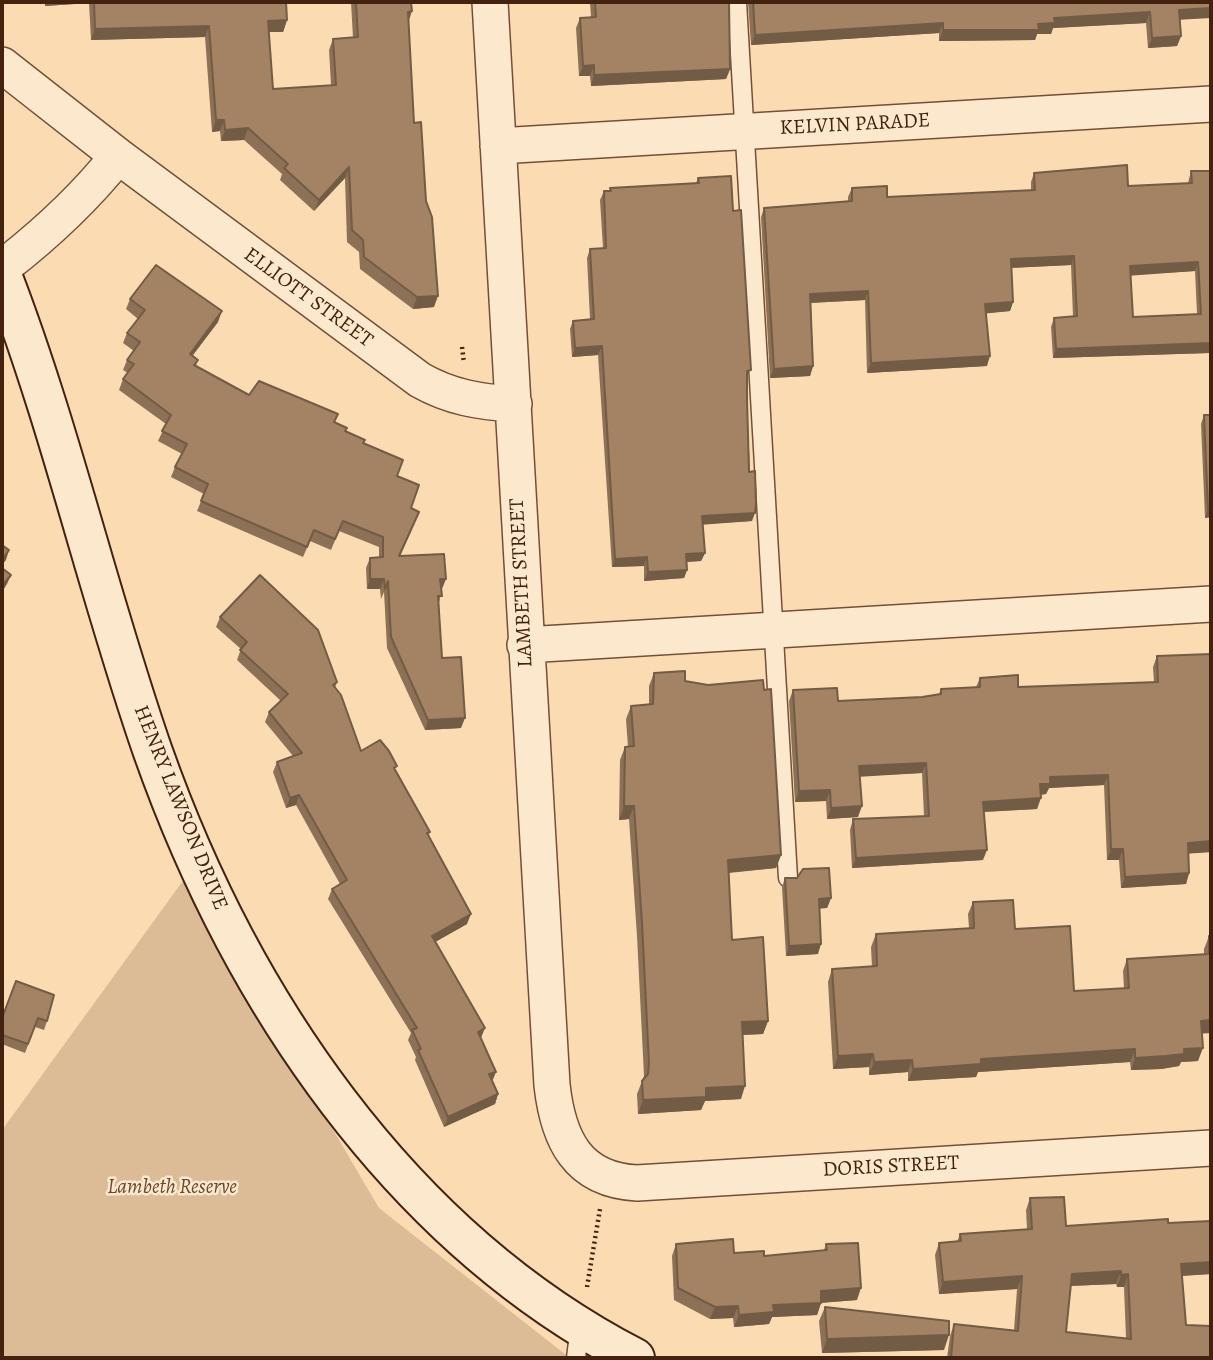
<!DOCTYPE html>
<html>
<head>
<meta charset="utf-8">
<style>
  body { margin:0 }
  #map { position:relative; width:1213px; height:1360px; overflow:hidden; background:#fbdcb2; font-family:Alegreya,serif }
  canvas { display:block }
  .frame { position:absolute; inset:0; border:4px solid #442210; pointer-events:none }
</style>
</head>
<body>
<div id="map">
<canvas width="1213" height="1360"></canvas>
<div class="frame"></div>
</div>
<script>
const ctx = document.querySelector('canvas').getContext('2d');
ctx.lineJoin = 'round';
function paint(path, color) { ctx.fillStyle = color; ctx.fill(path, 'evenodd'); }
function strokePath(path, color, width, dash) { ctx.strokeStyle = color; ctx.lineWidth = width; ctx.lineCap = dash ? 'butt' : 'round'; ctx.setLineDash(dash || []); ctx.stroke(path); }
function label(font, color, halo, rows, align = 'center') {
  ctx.font = font + ' Alegreya,serif'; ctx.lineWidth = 5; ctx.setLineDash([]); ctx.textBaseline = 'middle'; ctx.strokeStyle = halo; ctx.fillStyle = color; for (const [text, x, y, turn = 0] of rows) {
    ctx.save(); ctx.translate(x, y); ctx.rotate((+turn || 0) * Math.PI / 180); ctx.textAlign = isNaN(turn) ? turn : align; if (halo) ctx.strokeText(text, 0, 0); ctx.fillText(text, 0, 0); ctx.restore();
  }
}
const green = new Path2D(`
  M185,878l194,330 191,150h-568v-228z`);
const path = new Path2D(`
  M462,347l2,16
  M587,1287l13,-78`);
const lane = new Path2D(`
  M737,2l51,876
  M576,1358l4,-32`);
const street = new Path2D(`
  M490,2l62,1083c6,54 25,95 85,98l574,-35
  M2,65l116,91 302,224c30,17 59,22 94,24
  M498,146l713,-42
  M2,268c44,-34 81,-68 116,-112
  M525,645l686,-41`);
const secondary = new Path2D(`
  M2,275c60,156 96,319 151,477 87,246 246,484 482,606`);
const wall = new Path2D(`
  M45,2h241l1,18 -4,12h-14l4,57 58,-4 -2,-35 4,-11 20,-1 -2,-36h60l-3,20 6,101 20,184 -21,2 -53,-40 -1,-17 -12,-10 -2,-64 -31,33 -34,-31 2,-6 -38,-34 -23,1 -1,-10 -8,1 -7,-95 -114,3 -2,-37 -44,3z
  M590,2h139l1,67 -4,10 -135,7 -1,-10h-11l-3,-48 4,-10 11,-1z
  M748,2h463l-31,18 1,16 -4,10 -29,2 -2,-25 -93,5 -2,6h-14l-2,6 -96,1v-8l-188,12z
  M1191,171h20v201l-2,-19 -156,5 -2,-31 3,-9 19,-1 -2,-52 -60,3 2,34 -3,9 -24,2 1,53 -120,7 -2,-73 -54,3 2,63 -3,10 -40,2 -9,-161 3,-9 84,-6v-5l4,-9 35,9 144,-7v-8l3,-9 94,13 60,-3zM1195,271l2,43 -64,3 -3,-42z
  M698,178l35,33 14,168v20l5,122 -49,3 2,29 -4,8 -14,1v8l-3,8 -40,3v-15l-32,1 -14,-212 -26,2 -2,-28 3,-8 17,-2 -3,-61 3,-9 13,-1 -3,-48 4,-9h5l1,-3 86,-5z
  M130,299l88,23 -25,33 5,5 -2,6 53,29 86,27 11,10 17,11 34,33 14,32 4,14 -15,34 42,33 -3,14 3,55 19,70 -36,2 -38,-82 -3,-56 -3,7 -1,-10h-13l-1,-21 4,-10 9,-1v-10l-40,-16 -8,19 -21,-9 -7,16 -106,-46 7,-17 -33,-17 4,-10 7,-13 -24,-13 8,-17 -47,-34 4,-11 5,-6 -5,-3 4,-10 7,-9 -11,-8 4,-10 11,-14 -12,-10z
  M1204,415h7v102l-6,1 -4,-94z
  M220,617l117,65 -2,6 26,63 35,19 34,62 -2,4 39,88 -32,18 46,96 12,43 5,13 -3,10 -51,23 -29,-67 1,-3 -8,-17 3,-7 -83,-134 4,-10 8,-5 -44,-79 -10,3 -13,-36 4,-10 16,-6 -28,-34 4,-10 12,-11 -44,-41 4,-11 -25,-22z
  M1211,654v198l-23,1 1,20 -3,11 -65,4 -2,-28h-12l-3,-75 -55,3 -3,6 -5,1 -4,14 -53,3 -1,48 -131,8 -2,-38 3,-11 71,-3 -2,-43 -62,3 -2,41 -31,2 -1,-18 -31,1 -6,-101 4,-11 45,11 84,-4 17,-3 2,-5 35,-2 4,-9 38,9 136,-5 -1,-15 4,-11z
  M654,673l31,8 96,174 -5,13 -47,5 3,67 36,81 -5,13 -20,1 -2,64 -36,2 -4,9 -63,4 -1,-20 7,-18 -7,-140 -8,-117 -10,1 1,-60 5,-13h3l-2,-28 5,-13 18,-1v-19z
  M785,878l46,20 -4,10h-8l-1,46 -32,2 -4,-69z
  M973,902l42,27 59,62 50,-3 -1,-17 4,-12 77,-5v-5l5,-13h2l-9,97 -4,28 -17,1 -2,4 -18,3 -30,1 -1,-8 -152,10 -2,5 -68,4v-9l-39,3v-8l-36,2 -5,-87 4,-13 40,-2 -1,-20 5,-13 93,-6 -1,-14z
  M16,981l31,40 -3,9 -9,-3 -10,26 -23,-9v-26z
  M1030,1198l36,28 145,-5v53l-29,2 4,49 25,33h-264l3,-22 4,-12 60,6 3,-41 -78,5 -4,-39 4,-12 18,-1 3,-8 67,-5 -1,-19zM1116,1284l1,3h7l2,51 -60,-6 5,-46z
  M676,1244l58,9 30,3 60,-6 2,-6 31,56 -36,3 -4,12 -45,2 -3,7 -35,3 -1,-9 -23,1 -36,-19 -2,-44z
  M825,1307l119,43 -122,3 -3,-32z`);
const shadedWall = new Path2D(`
  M47,2h43l-1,1 -44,3z
  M1211,8v10l-36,2 4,-10z
  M412,11l-4,12v-11z
  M1150,12l-4,11 -93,5 -2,6h-14l-2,6 -96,1 4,-11 95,-6 16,-6z
  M287,20l-4,12h-19l4,-11z
  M943,23l-4,10 -188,12 4,-10z
  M209,26l-4,11 -114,3 4,-11z
  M1181,36l-4,10 -29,2 4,-10z
  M594,65l-4,11h-11l4,-10z
  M730,69l-4,10 -135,7 3,-11z
  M216,120h8l-4,11 -8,1z
  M248,128l-4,12 -23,1 4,-11z
  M349,167l-4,11 -31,33 5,-11z
  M1074,256l-3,9 -64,3 4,-9z
  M1198,262l-3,9 -69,5 4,-10z
  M868,291l-3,9 -58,3 3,-9z
  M438,296l-4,11 -21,2 4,-12z
  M1013,302l-3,9 -29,3 4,-10z
  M222,311l-4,11 -32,42 4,-10z
  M1211,343l-2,10 -156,5 3,-9z
  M602,346l-4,9 -26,2 3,-9z
  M990,356l-3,10 -120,7 4,-10z
  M813,366l-3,10 -40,2 4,-9z
  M1211,508v9l-6,1 3,-9z
  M755,513l-3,8 -53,4 3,-9z
  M9,550l-3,10 -4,5v-5z
  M705,553l-4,8 -18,1 3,-8z
  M647,557l-3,9 -32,1 3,-8z
  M687,570l-3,8 -40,3 4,-9z
  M11,575l-4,9 -5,8v-6z
  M370,579h14l-4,10h-13z
  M440,579h6l-4,10h-5z
  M465,718l-4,10 -36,2 3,-10z
  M926,763l-4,10 -66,4 3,-11z
  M1108,775l-4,10 -55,3 -3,6 -10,1 4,-11 10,-7z
  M830,790l-4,11 -31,1 4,-11z
  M299,795l-3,10 -10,3 4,-10z
  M1041,798l-4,11 -58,3 4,-10z
  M624,806h10l-5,13 -10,1z
  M862,806l-4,11 -31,2 4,-11z
  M1211,841v11l-27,2 4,-11z
  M1111,849h12l-4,11h-12z
  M987,850l-4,10 -131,8 4,-10z
  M781,855l-5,13 -53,5 5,-13z
  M1189,873l-3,11 -65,4 4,-11z
  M831,898l-4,10 -11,1 3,-10z
  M471,914l-4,10 -39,22 4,-10z
  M821,944l-3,10 -32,2 3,-10z
  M1211,1020v13l-14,1 4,-13z
  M768,1021l-5,13 -26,1 5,-13z
  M485,1028l-4,10 -3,-6z
  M1203,1048l-5,13 -17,1 -2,4 -18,3 -30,1 4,-12 49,-9z
  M1135,1049l-5,13 -152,10 -2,5 -68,4 5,-12 68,-10z
  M873,1054l-4,13 -36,2 5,-13z
  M912,1060l-4,12 -39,3 5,-13z
  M496,1072l-4,10 -3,-8z
  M745,1086l-4,13 -36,2 -4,9 -63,4 5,-14 63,-12z
  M498,1094l-3,10 -51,23 4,-10z
  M1211,1262v12l-34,2 4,-12z
  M1121,1271l-5,13 -49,2 5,-12z
  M1128,1274l-4,13h-7l4,-12z
  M1022,1276l-5,13 -78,5 4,-12z
  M861,1288l-4,12 -40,3 4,-12z
  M821,1303l-4,12 -45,2 -3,7 -35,3 5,-12 34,-10z
  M738,1306l-5,12 -23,1 5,-12z
  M949,1335l-5,15 -122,3 5,-14z`);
const building = new Path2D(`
  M94,2h192l1,18 -19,1 5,68 63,-4 -3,-46 25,-2 -2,-35h55l1,9 -4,1 6,111 7,-1 5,79 6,16 6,79 -21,1 -53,-40 -1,-17 -11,-10 -3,-63 -30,33 -35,-32 4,-4 -40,-36 -23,2 -1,-10h-8l-7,-94 -114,3z
  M595,2h134l1,67 -136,6v-10l-11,1 -3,-48 16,-1z
  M753,2h458v6l-32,2 2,26 -29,2 -2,-26 -96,6 1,5 -17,1 1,6h-96v-7l-188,12z
  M1127,165l1,21 64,-3 -1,-12h20v172l-155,6 -2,-31 23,-2 -3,-60 -63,3 2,43 -28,2 5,52 -119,7 -3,-72 -58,3 3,72 -39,3 -10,-161 88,-7v-13l35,-2v11l148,-7 -1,-17zM1198,262l3,52 -68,3 -3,-51z
  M731,176l2,35 8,-1 10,160 -4,1v28l2,73 6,-1 1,32 -1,10 -53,3 3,37 -19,1 1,16 -39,2 -1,-15 -32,2 -13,-213 -27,2 -2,-27 21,-2 -4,-70 16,-1 -2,-57h7l-1,-3 89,-5 -1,-5z
  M156,265l66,46 -32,43 8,6 -4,5 55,30 10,-14 79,33 -4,8 13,6 -2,3 20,9 -2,3 40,17 -6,16 22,9 -8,23 8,4 -20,44 45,-2 2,25h-6l2,17h-4l4,62 19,-1 4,61 -37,2 -37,-83 -3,-56 -3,8 -1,-10h-14v-21l13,-1v-20l-40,-16 -8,18 -21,-9 -7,17 -106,-46 7,-17 -33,-17 12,-23 -25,-13 9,-16 -48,-36 11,-15 -7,-4 13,-18 -13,-9 18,-23 -15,-11z
  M1204,415h7v93l-3,1z
  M2,545l7,5 -7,10z
  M2,568l9,7 -9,11z
  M260,575l58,55 19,52 -4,3 8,10 20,56 19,-11 9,11 8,15 -3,2 36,64 -3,1 44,81 -39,22 53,92 -7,4 18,40 -7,2 9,20 -50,23 -30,-67 3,-1 -9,-19 5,-2 -85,-139 15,-9 -48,-85 -9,3 -13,-36 25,-9 -33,-41 19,-18 -48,-44 7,-8 -27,-25z
  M1211,654v187l-23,2 1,30 -64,4 -2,-28h-12l-3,-74 -58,2v7h-10l1,14 -58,4 4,48 -131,8 -3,-39 76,-3 -3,-53 -67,3 3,40 -31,2 -1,-18 -31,1 -6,-101 44,-2 1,13 84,-4 19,-3v-5l39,-2v-9l38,-3v12l140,-5 -1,-26z
  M685,671v10l23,4 55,-5 1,10 7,-1 10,166 -53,5 4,80 31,-3 5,84 -26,1 3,64 -39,2v9l-63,3 -1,-19 6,-7 1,-11 -7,-140 -8,-117h-10l1,-59 9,-1 -3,-40 22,-2 1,-31z
  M829,868l2,30 -12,1 2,45 -32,2 -4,-68h12l6,-9z
  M1013,900l2,29 55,-3 4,65 55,-3 -2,-29 82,-5v-18h2v84l-10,1 2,27 -19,1v5l-18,2 -31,2v-9l-154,10v5l-68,5 -1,-9 -38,2 -1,-8 -35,2 -6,-87 45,-3 -1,-32 98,-6 -1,-26z
  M16,981l38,14 -7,26 -9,-3 -10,26 -26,-9v-17z
  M1064,1197l2,29 102,-7v4l43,-2v41l-30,2 5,61 25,1v32h-260l3,-34 64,7 4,-55 -79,6 -4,-39 22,-2 -1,-7 72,-5 -2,-31zM1121,1271v4l7,-1 3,65 -65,-7 6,-58z
  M733,1239l1,14 30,-2v5l63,-6 -1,-6 32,-1 3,45 -40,3v12l-48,2 1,7 -35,3 -1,-9 -23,1 -37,-19 -2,-44z
  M825,1307l124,14v14l-122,4z`);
const streetNames = [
  ["KELVIN PARADE",855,125,-3],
  ["ELLIOTT STREET",308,298,36],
  ["LAMBETH STREET",522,583,-93],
  ["HENRY LAWSON DRIVE",180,808,68],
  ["DORIS STREET",891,1167,-3]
];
const parkNames = [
  ["Lambeth Reserve",172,1188]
];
paint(green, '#dcbc96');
strokePath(lane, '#725038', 21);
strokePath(street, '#725038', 38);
strokePath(secondary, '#442210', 42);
strokePath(path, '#442210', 4.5, [2, 3.5]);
strokePath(lane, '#fce8cd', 18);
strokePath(street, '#fce8cd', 35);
strokePath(secondary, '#fce8cd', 38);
paint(wall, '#8c7156');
paint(shadedWall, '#725c46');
paint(building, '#a38364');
strokePath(building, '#725c46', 2);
label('21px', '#442210', '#fce8cd', streetNames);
label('italic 21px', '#6a4832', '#fce8cd', parkNames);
</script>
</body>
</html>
